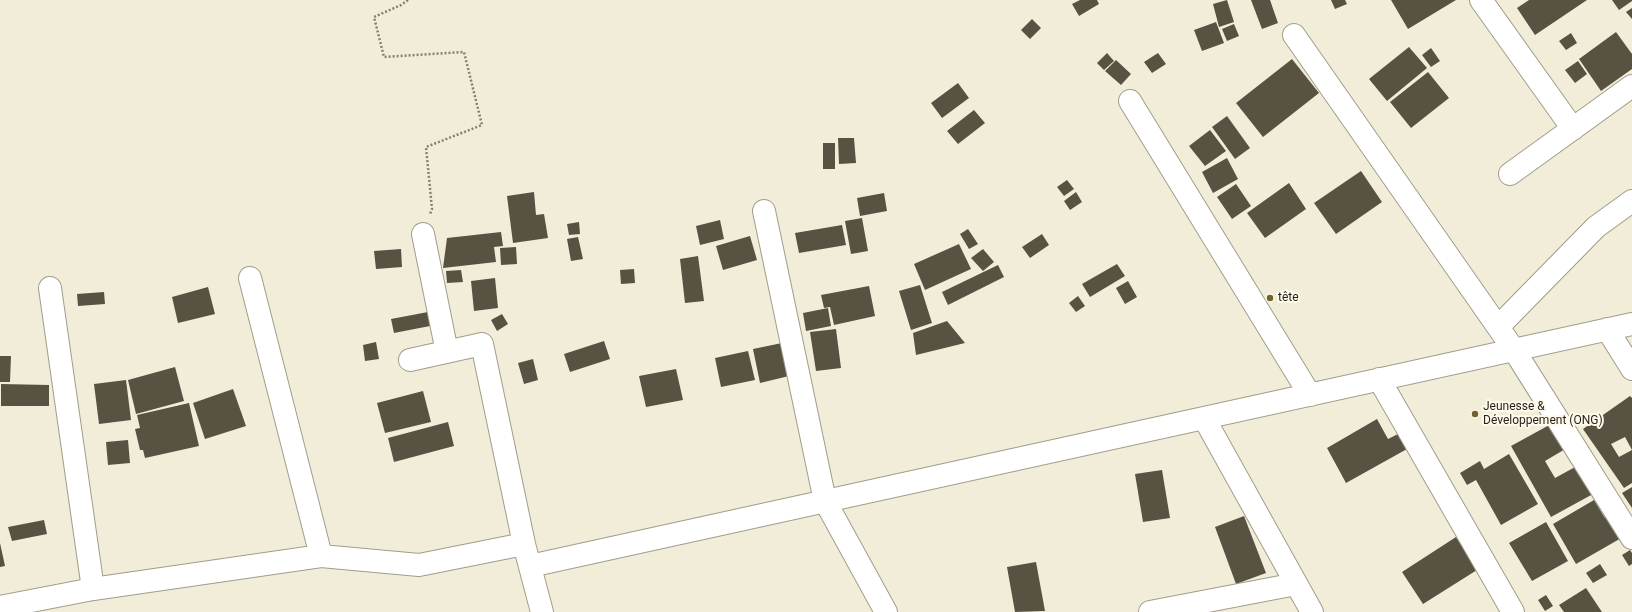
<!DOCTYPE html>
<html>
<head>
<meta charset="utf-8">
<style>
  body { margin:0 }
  canvas { display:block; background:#f2edd9 }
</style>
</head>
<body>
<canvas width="1632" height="612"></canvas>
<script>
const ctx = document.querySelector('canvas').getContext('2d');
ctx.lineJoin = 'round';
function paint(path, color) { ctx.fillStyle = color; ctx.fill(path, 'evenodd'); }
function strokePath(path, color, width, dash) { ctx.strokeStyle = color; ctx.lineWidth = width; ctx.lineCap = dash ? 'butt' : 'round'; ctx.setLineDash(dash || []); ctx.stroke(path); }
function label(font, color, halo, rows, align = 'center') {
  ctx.font = font + ' Roboto,sans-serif'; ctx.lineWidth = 4; ctx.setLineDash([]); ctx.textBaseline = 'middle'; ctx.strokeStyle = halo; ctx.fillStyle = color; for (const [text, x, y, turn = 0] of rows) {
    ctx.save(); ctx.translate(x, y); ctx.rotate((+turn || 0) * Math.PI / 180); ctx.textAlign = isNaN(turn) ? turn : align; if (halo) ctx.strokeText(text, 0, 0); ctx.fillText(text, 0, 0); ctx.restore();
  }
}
const building = new Path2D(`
  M1080,0h17l2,4 -20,12 -7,-12z
  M1227,0l7,22 -15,5 -6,-23z
  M1251,0h19l8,23 -16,6z
  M1331,0h14l2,4 -12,5z
  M1391,0h65l-48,29z
  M1529,0h58l-52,35 -18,-27z
  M1612,0h20v1l-13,9z
  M1632,8v11l-6,-7z
  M1032,19l9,9 -11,11 -9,-9z
  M1216,22l8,21 -22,8 -8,-21z
  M1234,24l5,12 -12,5 -5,-12z
  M1616,32l16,22v15l-31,22 -22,-32z
  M1571,33l6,10 -11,7 -7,-9z
  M1409,47l18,21 -40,33 -18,-22z
  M1431,48l9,13 -9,6 -9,-12z
  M1107,53l7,8 -10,9 -7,-7z
  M1158,53l8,11 -14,9 -8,-11z
  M1292,59l27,34 -56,44 -27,-34z
  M1116,60l15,14 -10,11 -16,-14z
  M1578,61l9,13 -12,9 -10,-13z
  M1428,72l21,26 -38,30 -21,-26z
  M958,83l11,15 -27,20 -11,-15z
  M974,110l11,13 -27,21 -11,-13z
  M1227,116l23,32 -15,11 -23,-32z
  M1210,130l16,21 -21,15 -16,-20z
  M838,138h16l2,25 -17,1z
  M823,143h12v26h-12z
  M1227,158l11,21 -25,14 -11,-21z
  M1361,171l21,31 -46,32 -22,-31z
  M1067,180l7,9 -10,7 -7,-9z
  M1289,183l17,26 -41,29 -18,-25z
  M1236,184l15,22 -19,13 -15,-22z
  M534,192l2,23 8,-1 4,24 -35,5 -6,-47z
  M1076,192l6,10 -12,8 -6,-9z
  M884,193l3,18 -27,5 -3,-18z
  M862,218l6,33 -17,3 -6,-33z
  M720,220l4,19 -24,6 -4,-19z
  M579,222l1,12 -11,1 -2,-11z
  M842,225l4,20 -47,8 -4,-20z
  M968,229l10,15 -9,5 -9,-15z
  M501,232l2,14 -9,1 2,15 -53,6 4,-30z
  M1042,234l7,11 -19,13 -8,-11z
  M750,236l7,24 -34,10 -7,-24z
  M578,237l5,22 -12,2 -4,-22z
  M959,244l12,25 -46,21 -11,-26z
  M516,247l1,17 -16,1 -1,-17z
  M401,249l1,18 -26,2 -2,-18z
  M983,249l11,13 -11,9 -12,-13z
  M698,256l6,45 -19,2 -5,-44z
  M1117,264l8,12 -35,21 -8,-13z
  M998,265l6,12 -56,28 -6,-13z
  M634,269l1,14 -14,1 -1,-14z
  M461,270l2,12 -16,1 -1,-12z
  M495,278l3,30 -24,3 -3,-30z
  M1128,281l9,16 -12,7 -9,-16z
  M920,285l12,38 -21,7 -12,-39z
  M869,286l6,30 -41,9 -4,-18 -6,1 -3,-13z
  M208,287l7,27 -37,9 -6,-26z
  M104,292l1,12 -27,2 -1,-12z
  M1078,296l7,10 -9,6 -7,-9z
  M828,308l3,18 -25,5 -3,-18z
  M428,312l2,14 -36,7 -3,-14z
  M502,314l6,10 -11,7 -6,-11z
  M947,321l18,22 -49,12 -3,-22z
  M836,329l5,39 -25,3 -6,-39z
  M604,341l6,18 -40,13 -6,-18z
  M376,342l3,17 -14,2 -2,-16z
  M782,343l7,33 -29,7 -7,-34z
  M748,351l7,29 -34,7 -6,-29z
  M0,356h11l-1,26h-10z
  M533,359l5,21 -14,4 -6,-21z
  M175,367l9,34 -48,13 -8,-34z
  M676,369l7,31 -37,7 -7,-31z
  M126,380l5,40 -32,4 -5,-40z
  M1,384l48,1v21h-48z
  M233,389l13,37 -41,13 -12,-36z
  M423,391l8,31 -46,11 -8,-30z
  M1630,396l2,2v85l-8,5 -41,-59zM1625,437l7,13 -13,7 -8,-13z
  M189,403l10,43 -54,12 -2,-8h-3l-5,-21 5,-1 -3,-13z
  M1377,419l11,20 10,-5 9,15 -61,34 -19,-35z
  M448,422l6,24 -60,16 -6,-24z
  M1553,423l14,25 -22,13 10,17 22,-12 16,28 -42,23 -40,-71z
  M128,440l2,23 -22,2 -2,-23z
  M1509,454l29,50 -37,21 -25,-45 -9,5 -7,-12 20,-12 4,8z
  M1162,470l8,48 -27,4 -8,-48z
  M1632,487v21l-10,-15z
  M1594,500l11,18 5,-3 13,22 -47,27 -23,-40z
  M1244,516l22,57 -30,11 -21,-57z
  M44,520l3,14 -35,7 -4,-14z
  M1546,522l22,39 -36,20 -23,-38z
  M1456,537l21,33 -54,34 -21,-32z
  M0,543l5,23 -5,1z
  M1630,550l2,3v11l-3,2 -7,-11z
  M1036,562l9,49 -30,1 -8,-45z
  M1600,564l7,11 -14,8 -7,-10z
  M1586,588l16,24h-38l-5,-7z
  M1546,595l7,11 -8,5 -7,-11z`);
const path = new Path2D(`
  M408,0l-7,5 -27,12 10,40 80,-5 18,73 -56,22 6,62 -2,5`);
const minor = new Path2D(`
  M1481,0l92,129
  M1294,35l220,315 118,188
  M1130,101l180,294
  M1510,174l122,-88
  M764,211l61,290 61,111
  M423,234l24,118
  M250,278l71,278
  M50,288l43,301
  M1498,327l98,-100 36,-26
  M1607,329l25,40
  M410,360l72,-16 42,200 18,68
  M1379,379l134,233
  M1204,418l108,194
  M530,566l1102,-242
  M0,607l93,-18 228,-33 98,9 105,-21
  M1150,612l146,-28`);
const markers = [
  [1270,298,4,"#716330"],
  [1475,414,4,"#716330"]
];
const poiNames = [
  ["tête",1278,298],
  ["Jeunesse &",1483,407],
  ["Développement (ONG)",1483,421]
];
paint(building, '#575242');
strokePath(minor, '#a29d8a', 24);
strokePath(path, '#848174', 2.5, [2, 2]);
strokePath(minor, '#fff', 22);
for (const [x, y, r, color] of markers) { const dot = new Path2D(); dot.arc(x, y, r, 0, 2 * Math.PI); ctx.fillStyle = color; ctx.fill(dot); strokePath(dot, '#fffaea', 1.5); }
label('12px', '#211f18', '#fffaea', poiNames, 'left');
</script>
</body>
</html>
